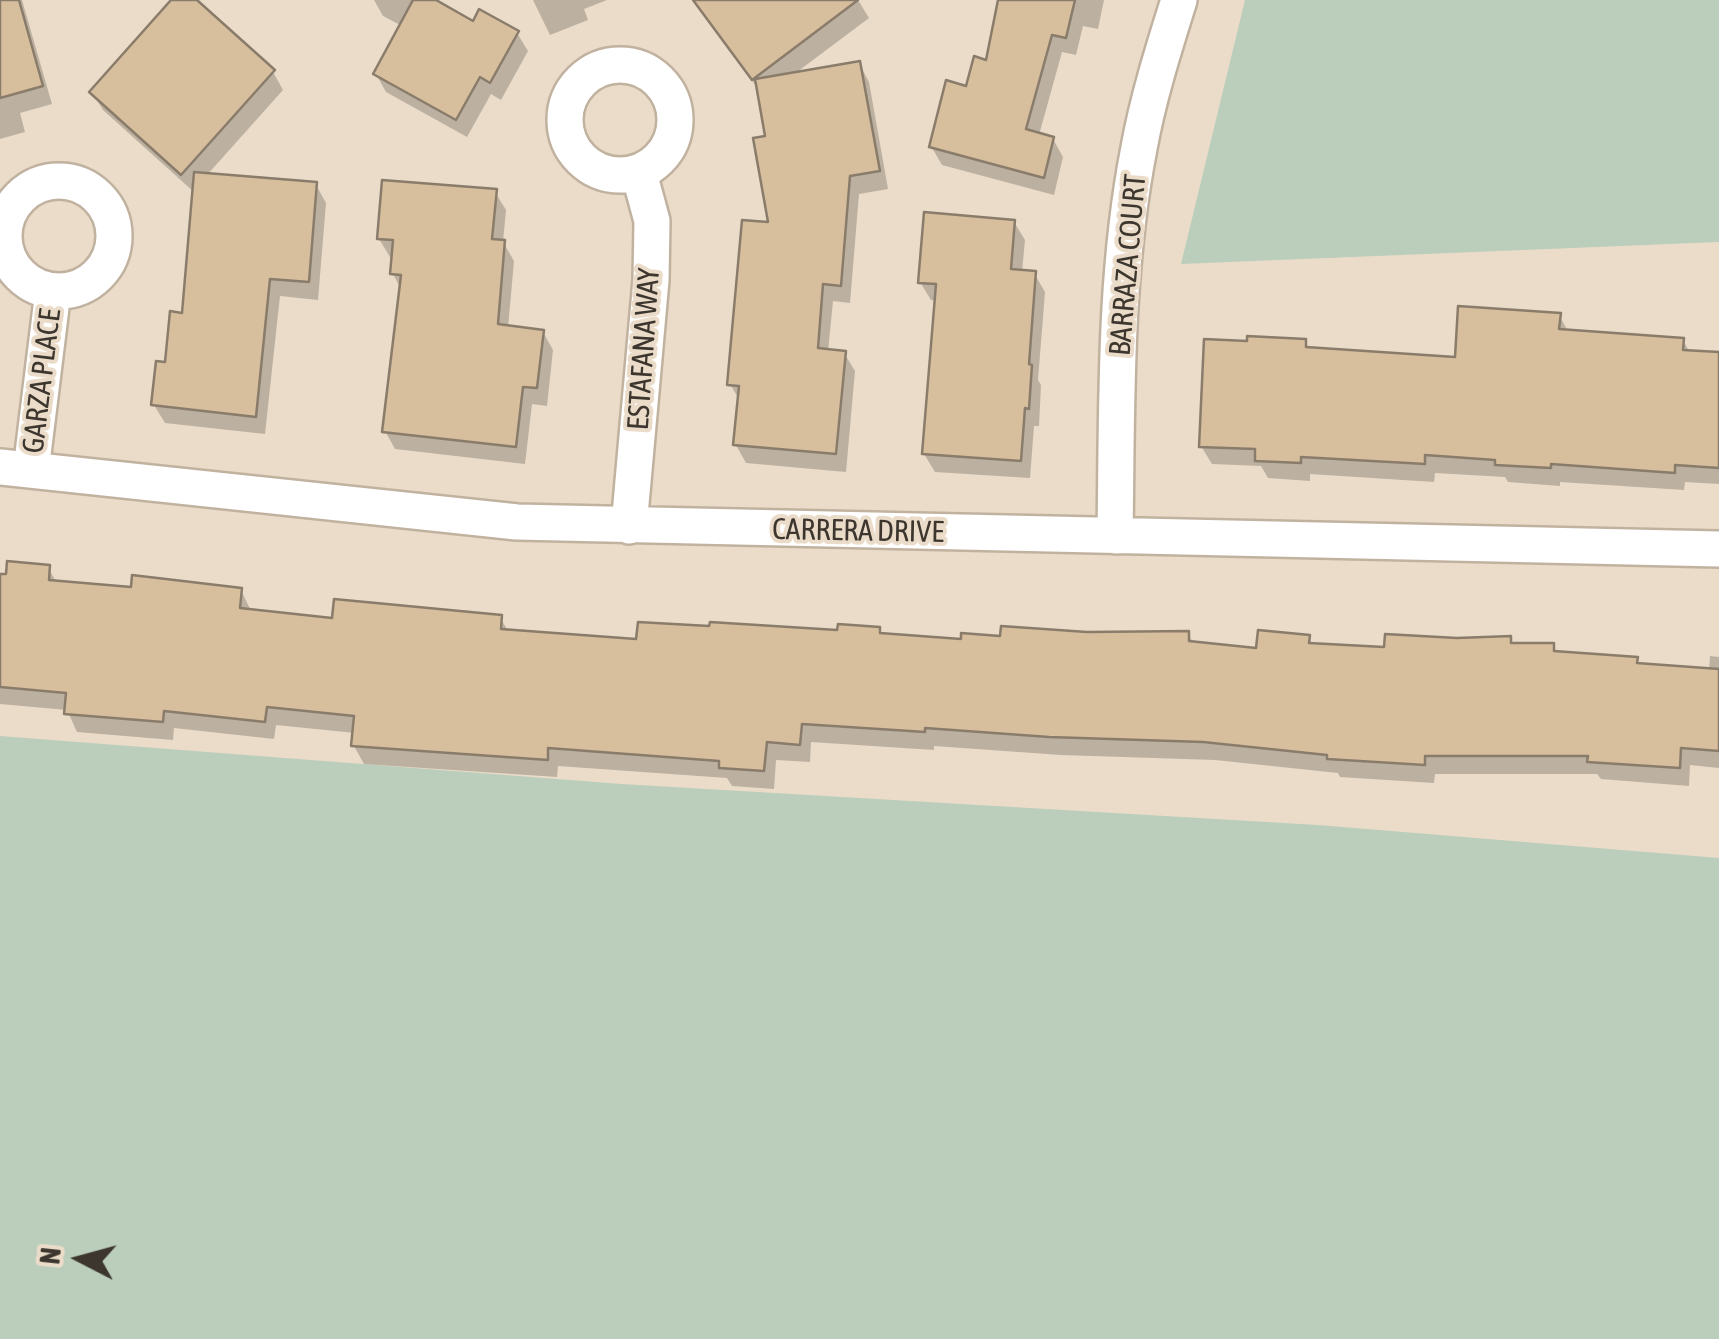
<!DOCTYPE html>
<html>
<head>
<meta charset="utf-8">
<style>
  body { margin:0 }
  #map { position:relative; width:1719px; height:1339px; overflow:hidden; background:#ebdcc9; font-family:"Asap Condensed",sans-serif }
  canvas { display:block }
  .north { position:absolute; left:30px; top:1209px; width:100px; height:100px; -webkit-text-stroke:8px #ebdcc9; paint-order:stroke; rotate:276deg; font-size:28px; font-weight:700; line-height:40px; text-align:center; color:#3c362e }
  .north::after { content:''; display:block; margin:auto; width:35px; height:45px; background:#3c362e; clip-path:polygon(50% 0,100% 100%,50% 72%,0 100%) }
</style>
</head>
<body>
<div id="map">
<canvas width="1719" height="1339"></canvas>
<div class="north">N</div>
</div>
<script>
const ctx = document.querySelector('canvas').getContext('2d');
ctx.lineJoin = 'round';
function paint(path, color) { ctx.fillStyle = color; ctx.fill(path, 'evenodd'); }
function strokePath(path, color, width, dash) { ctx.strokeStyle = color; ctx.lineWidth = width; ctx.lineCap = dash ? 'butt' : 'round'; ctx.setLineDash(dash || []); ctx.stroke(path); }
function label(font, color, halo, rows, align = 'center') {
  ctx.font = font + ' "Asap Condensed",sans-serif'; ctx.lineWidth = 8; ctx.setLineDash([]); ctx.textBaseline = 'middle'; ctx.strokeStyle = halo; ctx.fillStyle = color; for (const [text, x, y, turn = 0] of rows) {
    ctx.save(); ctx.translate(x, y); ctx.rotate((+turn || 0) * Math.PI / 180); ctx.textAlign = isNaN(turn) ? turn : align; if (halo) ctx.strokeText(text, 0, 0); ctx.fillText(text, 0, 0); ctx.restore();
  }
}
const green = new Path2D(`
  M1245,0h474v242l-538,22z
  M0,736l622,48 696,41 401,33v481h-1719z`);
const shadow = new Path2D(`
  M0,0h22l30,104 -32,9 5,19 -25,7z
  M174,0h19l80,72 10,18 -76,85 109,10 10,18 -8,97 -38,-4 -15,138 -100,-11 -11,-18 31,-90 10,-122 -92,-83 -11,-18z
  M374,0h57l43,24 43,9 11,18 -27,49 -10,-6 -24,43 -81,-45 -10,-18 26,-48 -19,-10z
  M533,0h74l-23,9 4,11 -38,15z
  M692,0h166l11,18 -76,57 66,-12 10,19 19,107 -29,5 -9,109 -17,-2 -5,51 16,1 11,18 -9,101 -100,-9 -10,-18 4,-44 -10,-17 41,-159 -3,-87 -9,-48z
  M999,0h105l-6,29 -15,-3 -7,29 -14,-3 -23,83 14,4 10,18 -9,38 -112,-30 -11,-19 57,-83z
  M495,192l11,18 -3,32 11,19 -6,67 35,4 10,18 -6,56 -15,-2 -7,60 -130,-15 -10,-18 16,-142 -8,-15 1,-17h-4l-11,-18z
  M1014,222l11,18 -3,32 12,1 11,19 -7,88 3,5 -2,41h-5l-4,52 -95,-6 -11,-18 13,-153 -6,-1 -11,-18z
  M1559,315l10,18 114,7 7,13 29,2v129l-34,-2 -1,8 -124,-8v4l-52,-4 -3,-5 -70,-4 -1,9 -124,-8v7l-42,-3 -7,-12 -49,-2 -11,-18 104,-105 5,9 147,9z
  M48,568l9,15 76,7h108l10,21 83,10 166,-3 9,14 129,9 241,-12 4,7 80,6 124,-8h101l6,10 64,7 51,-13 5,8 73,4 70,-9 53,-3 4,7h39l5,9 78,5 4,7 69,5 1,-15 9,1v111l-29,-3 -1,21 -88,-7 -4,-5h-162l-1,9 -94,-6 -2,-4 -123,-13 -154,-5 -127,-9v4l-123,-8 -1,20 -34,-2 -2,29 -42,-3 -5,-8 -169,-12 -1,11 -193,-13 -10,-18 1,-13 -79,-8 -2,14 -100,-11 -1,12 -96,-8 -10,-22 -67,-6v-128z`);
const building = new Path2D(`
  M0,0h19l24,86 -43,12z
  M171,0h26l78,70 -94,105 -92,-83z
  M413,0h23l37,21 6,-12 40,22 -29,52 -10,-6 -24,43 -83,-46z
  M693,0h165l-106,80z
  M998,0h77l-9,38 -14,-3 -26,94 28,8 -10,41 -115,-31 17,-67 20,6 8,-30 12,4z
  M860,61l20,110 -30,5 -9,110 -18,-2 -5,64 28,3 -10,103 -103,-9 6,-59 -12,-1 15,-165 26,2 -15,-84 12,-2 -10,-57z
  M194,172l123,10 -8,100 -39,-3 -14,138 -105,-12 5,-44 9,1 5,-51 12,2z
  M382,180l115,9 -5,50 13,1 -7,84 46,6 -7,58 -14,-1 -7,60 -134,-15 19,-157 -11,-1 3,-34 -16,-1z
  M924,212l91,8 -4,49 25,2 -7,93 3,1 -3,44 -4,-1 -4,53 -99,-7 14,-170 -18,-1z
  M1458,306l103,7 -2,16 125,9 -1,12 36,2v116l-44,-3v8l-124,-9v4l-56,-3v-5l-70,-5v9l-124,-7v6l-46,-2v-12l-56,-2 5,-108 43,2v-5l59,3v8l149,10z
  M7,561l43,4 -1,15 82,7 1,-12 110,13 -2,20 92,10 2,-19 168,16 -1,14 135,10 2,-17 71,4 1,-4 127,8 1,-6 42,3v6l81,6v-6l39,3 1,-10 86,6 102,-1v10l67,7 2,-18 52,5 -1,8 75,4 1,-13 72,4 54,-2v7h43v8l84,6 -1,6 82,6v82l-38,-3 -1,20 -93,-6 1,-6h-163v9l-98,-6v-4l-124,-13 -154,-5 -124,-9v4l-123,-8 -2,21 -33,-3 -3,29 -45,-3v-7l-171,-13v12l-197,-14 3,-30 -87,-9 -2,15 -101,-11 -1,11 -99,-8 2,-21 -66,-6v-113h6z`);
const minor = new Path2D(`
  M565 120a55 55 0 1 1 110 0a55 55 0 1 1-110 0Z
  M4 236a55 55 0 1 1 110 0a55 55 0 1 1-110 0Z
  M0,467l517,55 1202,27
  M31,470l22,-179
  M629,526l22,-246 1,-59 -13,-48
  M1115,536c2,-129 -1,-261 24,-388 9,-50 25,-100 40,-148`);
const streetNames = [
  ["BARRAZA COURT",1128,265,-85],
  ["ESTAFANA WAY",644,349,-86],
  ["GARZA PLACE",42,381,-83],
  ["CARRERA DRIVE",858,531,1]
];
paint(green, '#bacebb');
paint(shadow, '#0003');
paint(building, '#d7be9d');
strokePath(building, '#8a7c6b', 2.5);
strokePath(minor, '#c1b2a0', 40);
strokePath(minor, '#fff', 35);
label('30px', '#3c362e', '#ebdcc9', streetNames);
</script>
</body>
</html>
